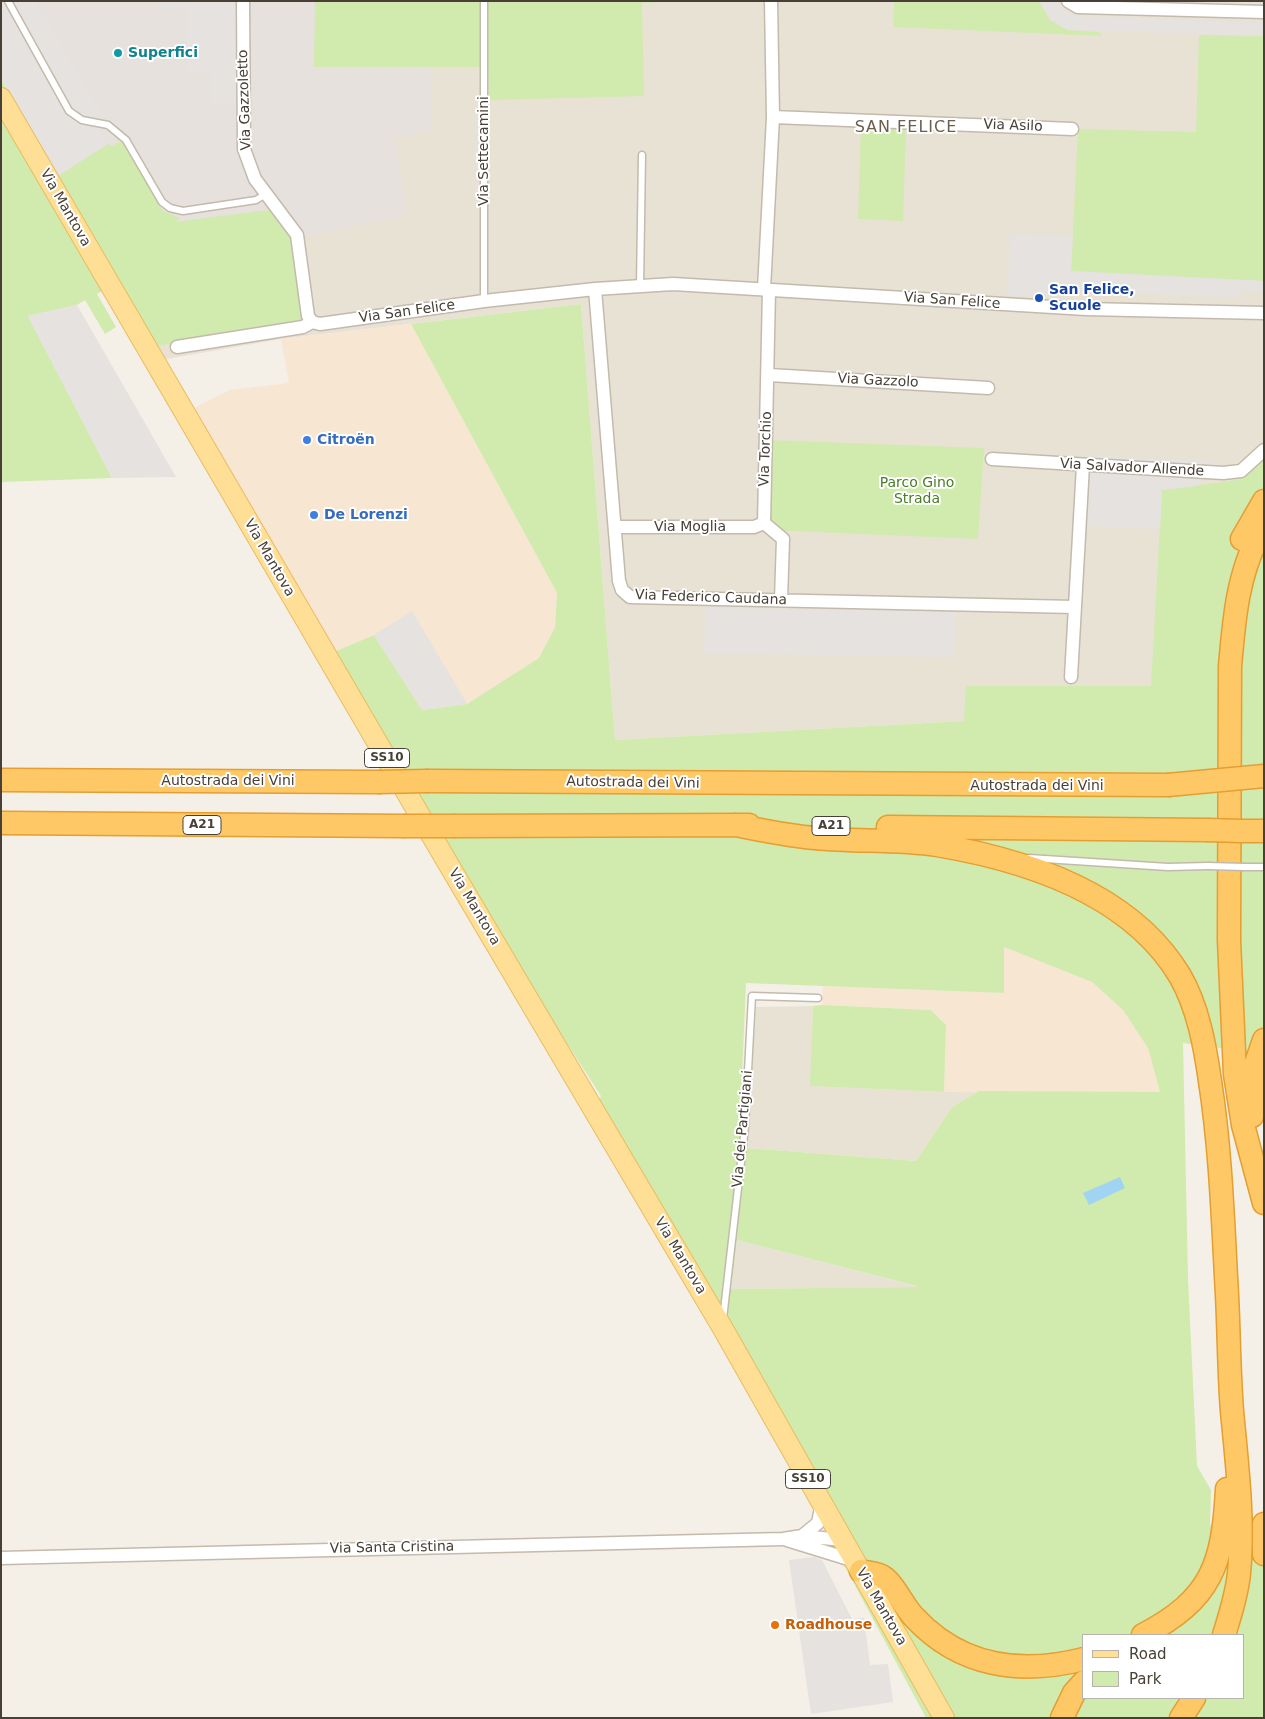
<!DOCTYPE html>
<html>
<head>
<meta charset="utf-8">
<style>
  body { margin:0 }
  #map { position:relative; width:1265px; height:1719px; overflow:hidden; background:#f4f0e7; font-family:"DejaVu Sans",sans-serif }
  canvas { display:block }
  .frame { position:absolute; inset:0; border:2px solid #484036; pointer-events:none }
  .legend { position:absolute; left:1082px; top:1634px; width:162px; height:65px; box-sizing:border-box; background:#fff; border:1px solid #b6b3af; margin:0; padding:6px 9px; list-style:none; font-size:15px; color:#484036 }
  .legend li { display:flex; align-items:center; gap:10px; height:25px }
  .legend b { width:25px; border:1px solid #b6b3af }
</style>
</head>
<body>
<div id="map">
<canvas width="1265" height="1719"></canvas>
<div class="frame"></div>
<ul class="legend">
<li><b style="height:6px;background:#ffde95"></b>Road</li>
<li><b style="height:14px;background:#d1eaae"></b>Park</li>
</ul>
</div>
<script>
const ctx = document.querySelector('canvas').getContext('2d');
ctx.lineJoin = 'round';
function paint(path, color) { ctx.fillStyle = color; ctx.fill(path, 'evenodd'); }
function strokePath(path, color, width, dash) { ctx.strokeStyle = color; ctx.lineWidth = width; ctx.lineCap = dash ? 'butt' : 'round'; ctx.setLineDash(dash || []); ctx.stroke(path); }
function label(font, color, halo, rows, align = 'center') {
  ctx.font = font + ' "DejaVu Sans",sans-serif'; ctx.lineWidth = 4; ctx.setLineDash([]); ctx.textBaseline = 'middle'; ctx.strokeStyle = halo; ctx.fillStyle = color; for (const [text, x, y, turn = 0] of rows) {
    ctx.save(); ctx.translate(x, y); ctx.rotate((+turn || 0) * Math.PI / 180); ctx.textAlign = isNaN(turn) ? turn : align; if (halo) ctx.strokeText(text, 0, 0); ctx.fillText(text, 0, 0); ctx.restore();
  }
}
const residential = new Path2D(`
  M1,1h1263v455l-81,253 -568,31 -34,-436 -300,35 -120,21z
  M813,1006l-2,80 133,6 35,-1 -27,16 -36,54 -169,-13 9,-141z
  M737,1240l183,47 -189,2z`);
const commercial = new Path2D(`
  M411,324l146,269 -2,34 -16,31 -72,46 -93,-69 -38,16 -146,-241 40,-20 59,-7 -8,-44z
  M1004,947l88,35 31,28 25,38 12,45 -216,-1 2,-67 -15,-15 -109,-5 1,-19 181,7z`);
const industrial = new Path2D(`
  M1,1h314v66h117v63l-37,8 13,77 -113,23 -129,-15 -58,-79 -107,-65z`);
const green = new Path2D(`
  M315,1h372l-45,2 2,93 -155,4 -1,-33h-174z
  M894,1h145c19,31 26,29 60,31l3,4 -209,-9z
  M1,29l75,135 32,-20 4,2 10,-5 41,70 17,7 -5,4 101,-13 19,29 12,87 -34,7 -120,14 -36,-64 -20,12 19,33 -11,7 -20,-34 -8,5 -49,11 84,162 -111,4v-403l54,99z
  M1199,35l65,1v245l-193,-10 7,-142 118,3z
  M861,126l45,2 -3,93 -45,-2z
  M581,304l34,436 349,-19 2,-35h185l11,-196 76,-10 26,-24v598l-81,-11 5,236 9,187 14,24 -1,35 54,18v175h-338l-96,-179 -238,-423 9,-20 -138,-215 -72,-126 -55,-104 38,-16 48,75 45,-6 72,-46 16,-31 2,-34 -146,-269zM1004,947l88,35 31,28 25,38 12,44 -181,-1 -27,16 -36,54 -169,-13 -5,-71 4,-94 258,10zM737,1240l180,46v1l-186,2zM1084,1635h160v63h-160z
  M767,440l217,8 -6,91 -210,-9z
  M822,1005l109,5 15,15 -2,67 -134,-6 3,-80z`);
const parking = new Path2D(`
  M1,1h35l69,117 -5,12 8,14 -53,34 -54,-99z
  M160,1h84l3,102 -36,1 -1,-32 -23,1 -1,-65 -26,1z
  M1039,1h19l11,13 13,3 182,5v14l-197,-6 -17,-10z
  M1010,234l63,3 -2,34 193,10v10l-23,-1 1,8 -178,-8 -3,-10h-9l-2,18 -43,-3z
  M77,305l99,172 -64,1 -84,-162z
  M1084,455l130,7 -17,24 -35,4 -2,39 -80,-3z
  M705,608l250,3 -1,46 -250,-4z
  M412,611l55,93 -45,6 -48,-75z
  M814,1557l8,3 30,59 12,-1 6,47 18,-1 5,38 -82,12 -22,-154z`);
const water = new Path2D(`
  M1120,1177l5,11 -36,17 -6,-12z`);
const service = new Path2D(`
  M8,1l61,110 13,9 26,5 18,15 36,62 8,6 13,3 73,-11 10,-6
  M484,1v300
  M640,286l2,-131
  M1029,858l139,9 40,-1
  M1244,867h20
  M723,1319l22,-192 7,-131 66,2`);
const minor = new Path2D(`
  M243,1l1,148 11,30 42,56 11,81 4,6
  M1068,1l10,6 186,5
  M773,117l299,12
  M595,289l24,292 3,9 8,7 444,10
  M764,289l9,-172 -2,-116
  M177,347l126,-20 9,-5 8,2 164,-23 111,-12 78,-5 413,25 178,4
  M769,375l219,13
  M992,459l231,14 18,-2 23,-21
  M764,523l5,-233
  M764,523l19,16 -2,61
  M615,527h139l10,-4
  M1071,677l12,-212
  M802,1536l16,-13 4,-20
  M787,1540l68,21
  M1,1558l782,-19 19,-3 41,4`);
const primary = new Path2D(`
  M1,98l442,757 279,472 222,391`);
const motorway = new Path2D(`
  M1264,526c-26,43 -30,92 -34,141l-1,273 6,134 8,51 21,78
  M1242,539l22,-38
  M1,780l377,2
  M428,781l740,4
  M1,823l402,3
  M735,825c27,5 54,11 80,13 41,4 81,1 122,7 89,15 194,49 243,131 18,31 25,70 30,105 11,71 13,143 17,214 2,39 2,78 5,116 5,54 12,109 7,162 -2,22 -9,42 -15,62
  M455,826l294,-1
  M888,827l319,3
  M1242,831h22
  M1252,1116l2,-47 10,-29
  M1264,1524v30
  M861,1571c6,2 17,2 22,6 11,7 21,30 31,40 46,50 107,58 170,42
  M1143,1635c69,-36 80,-71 84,-146
  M1062,1718l12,-25 10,-11
  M1181,1718l13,-20`);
const serviceBridge = new Path2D(`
  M1208,866l36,1`);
const motorwayBridge = new Path2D(`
  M378,782l50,-1
  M1168,785l96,-9
  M403,826h52
  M1207,830l35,1`);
const markers = [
  [118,53,5,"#0f9aa8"],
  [1039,298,5,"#1a4fb4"],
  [307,440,5,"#3f7fe0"],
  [314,515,5,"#3f7fe0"],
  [775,1625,5,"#e8710a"]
];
const shields = [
  [387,758,45],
  [202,825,38],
  [831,826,38],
  [808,1479,45]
];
const shieldNames = [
  ["SS10",387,758],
  ["A21",202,825],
  ["A21",831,826],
  ["SS10",808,1479]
];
const cultureNames = [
  ["Superfici",128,53]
];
const streetNames = [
  ["Via Gazzoletto",245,100,-92],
  ["Via Asilo",1013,126,2],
  ["Via Settecamini",484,151,-90],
  ["Via Mantova",65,208,60],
  ["Via San Felice",952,301,4],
  ["Via San Felice",407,312,-8],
  ["Via Gazzolo",878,381,3],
  ["Via Torchio",766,449,-88],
  ["Via Salvador Allende",1132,468,3],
  ["Via Moglia",690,527],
  ["Via Mantova",269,558,60],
  ["Via Federico Caudana",711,598,2],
  ["Autostrada dei Vini",228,781],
  ["Autostrada dei Vini",633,783,1],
  ["Autostrada dei Vini",1037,786],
  ["Via Mantova",474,907,59],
  ["Via dei Partigiani",743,1129,-85],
  ["Via Mantova",680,1256,59],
  ["Via Santa Cristina",392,1548,-1],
  ["Via Mantova",881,1607,60]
];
const transitNames = [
  ["San Felice,",1049,290],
  ["Scuole",1049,306]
];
const shopNames = [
  ["Citroën",317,440],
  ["De Lorenzi",324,515]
];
const parkNames = [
  ["Parco Gino",917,483],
  ["Strada",917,499]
];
const foodNames = [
  ["Roadhouse",785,1625]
];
const quarterNames = [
  ["SAN FELICE",906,128]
];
paint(residential, '#e8e2d5');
paint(commercial, '#f7e6d1');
paint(industrial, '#e6e1dc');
paint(green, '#d1eaae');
paint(parking, '#e5e2df');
paint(water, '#a1d4f3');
strokePath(service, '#c3baac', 9);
strokePath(minor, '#c3baac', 15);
strokePath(primary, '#e9bc60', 22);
strokePath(motorway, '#e49e31', 25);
strokePath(service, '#fff', 6);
strokePath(minor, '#fff', 12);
strokePath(primary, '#ffde95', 20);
strokePath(motorway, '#ffc867', 22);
strokePath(serviceBridge, '#c3baac', 9, []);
strokePath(motorwayBridge, '#e49e31', 25, []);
strokePath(serviceBridge, '#fff', 6);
strokePath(motorwayBridge, '#ffc867', 22);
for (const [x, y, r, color] of markers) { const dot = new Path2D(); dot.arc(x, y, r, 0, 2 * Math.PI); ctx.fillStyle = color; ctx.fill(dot); strokePath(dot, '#fff', 2); }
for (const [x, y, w] of shields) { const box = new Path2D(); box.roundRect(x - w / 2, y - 9.5, w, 19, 4); ctx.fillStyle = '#fff'; ctx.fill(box); strokePath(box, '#484036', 1); }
label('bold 12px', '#484036', null, shieldNames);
label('bold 14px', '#0d838f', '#fff', cultureNames, 'left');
label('14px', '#484036', '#fff', streetNames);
label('bold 14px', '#164399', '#fff', transitNames, 'left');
label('bold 14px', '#366cbe', '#fff', shopNames, 'left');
label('14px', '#497c26', '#fff', parkNames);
label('bold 14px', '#c56008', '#fff', foodNames, 'left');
ctx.letterSpacing = '1px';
label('16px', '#6b5e4c', '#fff', quarterNames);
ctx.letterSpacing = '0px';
</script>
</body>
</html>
